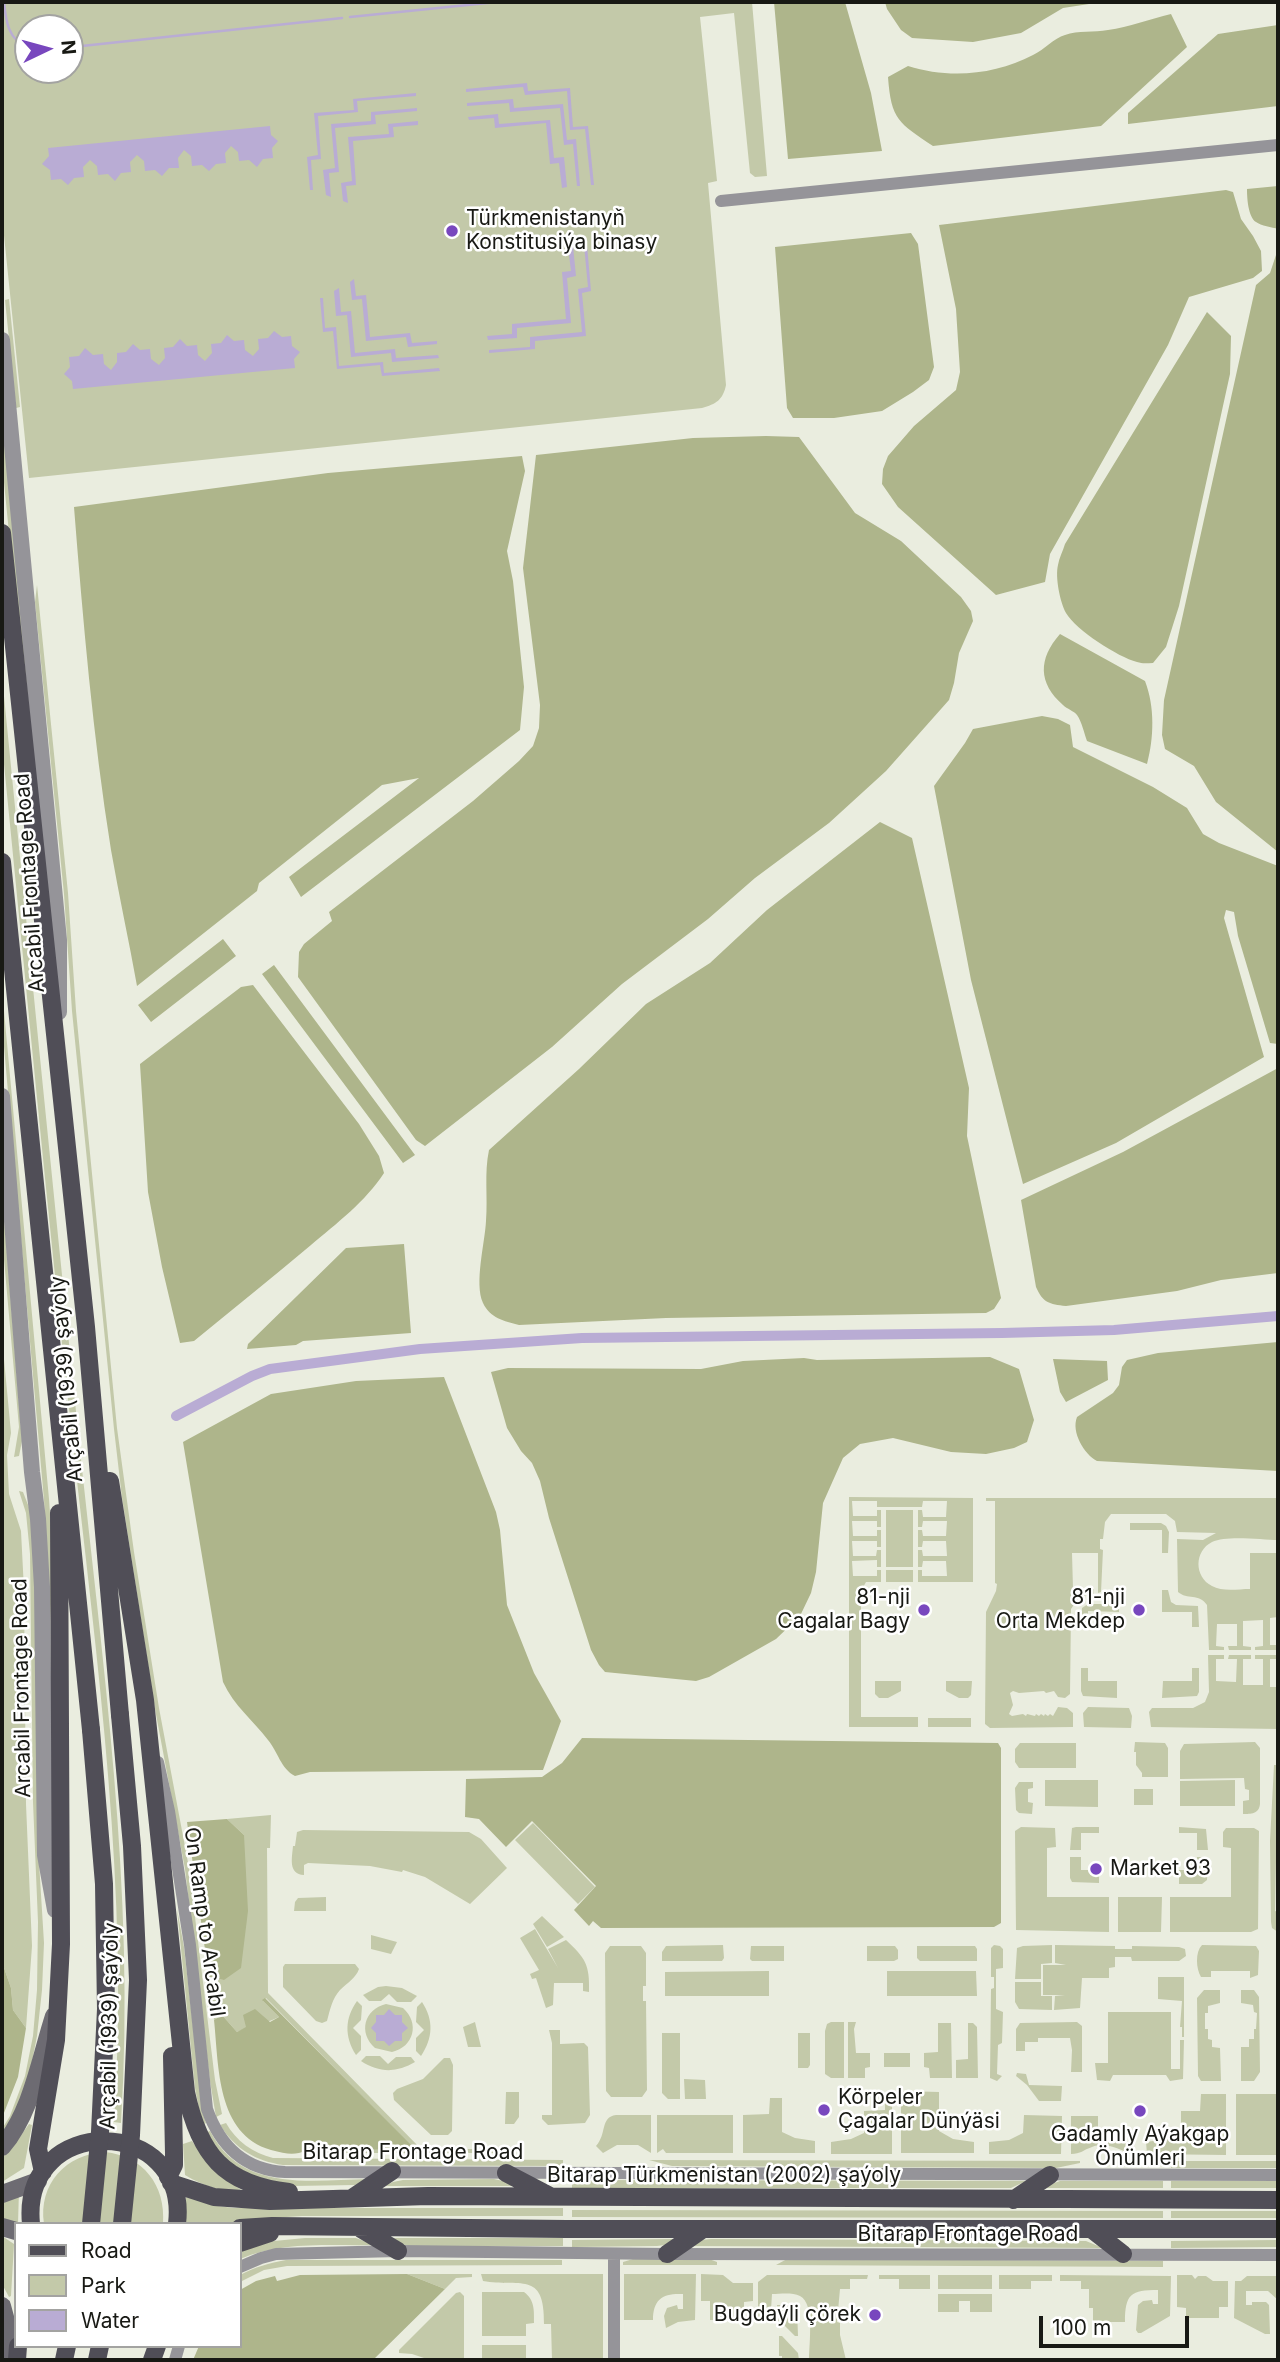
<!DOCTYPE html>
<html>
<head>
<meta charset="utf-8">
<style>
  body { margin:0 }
  #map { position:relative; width:1280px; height:2362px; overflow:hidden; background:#eaeddf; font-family:Inter,sans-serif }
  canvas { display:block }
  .frame { position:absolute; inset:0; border:4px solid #181914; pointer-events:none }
  .legend { position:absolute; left:14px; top:2222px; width:228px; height:126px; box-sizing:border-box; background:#fff; border:2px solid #a3a3a1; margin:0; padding:9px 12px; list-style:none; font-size:21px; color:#181914 }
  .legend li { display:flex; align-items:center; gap:14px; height:35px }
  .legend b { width:35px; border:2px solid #a3a3a1 }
  .north { position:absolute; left:14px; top:14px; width:70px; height:70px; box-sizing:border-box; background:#fff; border:2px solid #a3a3a1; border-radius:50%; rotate:85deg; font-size:19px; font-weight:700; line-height:28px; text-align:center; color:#181914 }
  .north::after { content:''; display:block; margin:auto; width:24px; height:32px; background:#7847be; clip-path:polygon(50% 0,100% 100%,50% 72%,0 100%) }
  .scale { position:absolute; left:1039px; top:2316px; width:150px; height:32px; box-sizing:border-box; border:4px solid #181914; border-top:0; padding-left:9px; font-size:21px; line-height:24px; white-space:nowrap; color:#181914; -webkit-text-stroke:5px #fff; paint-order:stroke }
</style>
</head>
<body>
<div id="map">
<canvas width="1280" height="2362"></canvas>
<div class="frame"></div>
<ul class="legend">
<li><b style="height:9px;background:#504e57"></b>Road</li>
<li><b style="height:19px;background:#c3c9a9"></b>Park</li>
<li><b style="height:19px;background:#b9acd4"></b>Water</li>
</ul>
<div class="north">N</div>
<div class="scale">100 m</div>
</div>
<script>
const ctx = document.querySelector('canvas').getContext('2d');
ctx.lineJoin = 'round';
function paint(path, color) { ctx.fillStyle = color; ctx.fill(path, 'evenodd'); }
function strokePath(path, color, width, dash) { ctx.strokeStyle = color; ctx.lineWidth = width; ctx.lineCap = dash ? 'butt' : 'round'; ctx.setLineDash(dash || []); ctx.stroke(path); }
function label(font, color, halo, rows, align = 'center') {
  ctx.font = font + ' Inter,sans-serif'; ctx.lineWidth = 5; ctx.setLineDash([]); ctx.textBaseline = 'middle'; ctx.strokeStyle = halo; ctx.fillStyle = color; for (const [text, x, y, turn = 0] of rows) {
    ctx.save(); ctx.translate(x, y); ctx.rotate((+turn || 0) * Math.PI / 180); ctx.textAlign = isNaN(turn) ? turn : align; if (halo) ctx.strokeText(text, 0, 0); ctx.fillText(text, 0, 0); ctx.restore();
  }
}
const green = new Path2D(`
  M2,2h750l15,174 -12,1 -5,-4 -16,-160 -34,4 17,164 -9,2 18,202c-3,15 -10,19 -24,23l-673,70 -27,-262zM28,28h42v42h-42z
  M9,299l11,108 -4,1 -11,-108z
  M2,414l36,361 -5,1 -31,-314z
  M37,585l31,308 8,118 41,417 17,124 25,156 30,160 26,212 7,34 -6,3 -6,-36 -25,-212 -30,-160 -33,-211 -8,-69 -42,-418 -8,-117 -29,-292z
  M2,676c25,252 50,504 76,755 24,230 58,460 43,692l-7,-1c16,-229 -17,-458 -42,-686 -25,-230 -47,-461 -70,-692z
  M2,989l47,510 4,61 -2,61 -7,-121 -42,-476z
  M2,1190l20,251 -3,15 -5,1 5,-30 -17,-190z
  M2,1338l9,95 -4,22 2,39 12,37 3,59 2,214 6,142 -6,82 -13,-18 -2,-22 -9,-26z
  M19,1491l4,1 7,18 5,45 4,307 5,81 -2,47 -5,46 -8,41 -8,25 -19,34v-7l8,-13 15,-40 8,-40 4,-46 1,-68 -5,-120 -3,-248 -4,-41z
  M849,1497l124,1v84h-55v-12h4v6h25l-1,-15h-23l-1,6h-4v-17h4l1,6h24l-1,-15h-23l-1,6h-4v-17h4l1,6h23l1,-15h-24l-1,6h-4v-17h4l1,7h23l1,-16h-24l-1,6h-45v-6h-25l1,15h24v-6h4v17h-4v-6h-25l1,15h24v-6h4v17h-4v-6h-25l1,15h23l1,-6h4v17h-4v-7l-25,1 1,15h24v-6h4v12h-15l-5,9v126h57v10h-69z
  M986,1498h292v42c-16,0 -51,-5 -66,2 -18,9 -18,35 0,44 10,6 26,3 38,3v-36h28v64l-8,1v27h8v5h-23v-3l8,-1v-26l-20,1v25l8,1v3h-22l-1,-4h9v-22h-20l-1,22 8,1v3h-15l-2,-45c-8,-12 -20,-5 -29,-13l-1,-53 26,1 13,-7 -39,-1 -2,-11 -9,-7h-55l-6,8 -2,17h-3v10l3,1 -2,42 -3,1v-40h-26l1,36h21v5l-15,3 -8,12 -1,85 -5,4 -7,-1 -4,-6 -8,2 -2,-2 -25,2 -6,-2 -3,2 3,12 -4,9 3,2 11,-2 3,2 1,-2 8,2 1,-2 3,2 2,-2 3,2 1,-2 3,2 2,-2 3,2 5,-9 9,1 6,5v14l-83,1 -5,-4 1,-112 10,-21 1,-7 -2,-1v-82h-9z
  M886,1510h27v57h-27z
  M1130,1523h31l5,3 3,6 -1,21h-6v-23h-32z
  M886,1570h27v12h-27z
  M1162,1590h6l3,12 5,3 22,1 1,21h-7v-15h-30z
  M1088,1604h31v8l-31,-1v15h-7l1,-18z
  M1208,1655h16v4h-8v22l20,1 1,-23h-9l1,-4h22v4h-8v26h20v-26h-8v-4h23v4h-8v28h8v42l-127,-2 -2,-15 3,-4h41l12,-6 4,-10z
  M1081,1668h7v13h29v17l-34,-2 -2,-5z
  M1192,1668h7v24l-2,4 -35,2 1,-17h29z
  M875,1681h26v10l-13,7h-9l-4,-4z
  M946,1681h26l-1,14 -3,3h-9l-13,-7z
  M1088,1707l41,1 3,8 -1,12 -47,-1 -1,-14z
  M928,1718h43v9h-43z
  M1135,1742l30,1 3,5v29h-26v-4l-6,-8v-13h-2z
  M1255,1742l5,6v56c-1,10 -9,10 -17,10v-13l6,-1v-10l-4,-1 -1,-11 -64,1v-28l4,-7z
  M1020,1743h56v25h-57l-4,-6v-13z
  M1274,1765h4l-3,146 3,1v20l-6,-4 -1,-6 -1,-81z
  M1045,1780h53v27l-53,-1z
  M1235,1780v26h-55v-25z
  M1019,1782h14v6l-5,1v13l5,1 -1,11 -13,-1 -3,-3 -1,-22z
  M1134,1789h19v16h-19z
  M271,1815l-1,33h-3l1,145 153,156h84v4h-201l18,-12 46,7 46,1 -148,-151 -3,3 16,16c-13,7 -28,8 -42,15l-15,-17 -8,5 -5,-42 15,2 20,-145 -17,-16z
  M533,1823l62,64 -17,17 -63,-64z
  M1021,1827l34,1 1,19 -9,1v49h62v35l-93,-2 -1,-99z
  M1076,1827h23v6h-18v17h-11l2,-22z
  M1179,1827l27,2 2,21h-11v-17h-18z
  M1226,1828h28l5,3 -1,98 -7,3h-81v-35h61v-49l-8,-1v-15z
  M303,1830l166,2 12,7 26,29 -37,36 -45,-27 -22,-7 -1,2 -32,-6 -62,-3 -4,2v10c-16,-1 -12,-17 -11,-29h2l2,-14z
  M1070,1857h11v13h18v13l-27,-1 -2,-4z
  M1197,1857h11l-1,23 -5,4h-23v-14h18z
  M326,1897v14h-32l1,-9 3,-4z
  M1118,1897h44l-1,35h-43z
  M177,1909l7,38 19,167 3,9 -4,2 -7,-37z
  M542,1916l22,21 -17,10 -14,-23z
  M535,1929l23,39 -10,-19 18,-9c19,18 24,24 23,52l-6,-1v-8h-29l-1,22 -7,3 -10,-30 -4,1 -2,-5 9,-4 -19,-32z
  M371,1935l26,7 -6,12 -20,-5z
  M723,1945l1,13 -2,3h-60v-9l4,-6z
  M994,1945l6,1 3,3v19l-7,1v40l7,3 -1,31 -4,2 -1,29 5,2 -5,5 -7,-3 1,-89 3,-1v-11h-3v-29z
  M1052,1945v18l-11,1v15h-26l2,-31 6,-2z
  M1055,1945l60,1v3h17v-3l47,1 6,2 1,7 -7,5h-47l-1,-4h-16v10l-6,1v10h-27l-2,30 -26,2 1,-14 10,-1h-22v-30h23l-11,-2z
  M1202,1945l54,1 3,5 -1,24 -8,3v-7h-39v6h-10c-5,-8 -6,-25 1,-32z
  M610,1946h31l5,7v33h-3v15h3l1,89 -5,7h-31l-5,-6 -1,-138z
  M751,1946h33v15h-32l-2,-2z
  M867,1946h28l3,4v9l-4,2h-27z
  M917,1946h58l2,3v12h-57l-3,-3z
  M285,1964h70l4,5c-3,9 -12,14 -19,21 -8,9 -10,20 -13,31l-5,2 -6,-2 -33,-34v-20z
  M769,1971v25h-104v-24z
  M887,1971h89l1,25h-90z
  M1158,1977h26v60h-2v-10h-2l2,-26 -24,-2z
  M1015,1982h26v14h11v14l-33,-1 -4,-7z
  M386,1986l16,2 15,8 -6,6h-14l-8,-8 -8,7h-12l-6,-6 15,-8z
  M1204,1990h16v13l-12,3v7h-3v16h3v10l4,1v7l8,1 1,33h-20l-3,-5 -1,-78z
  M1241,1990h13l5,7 1,75 -6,9h-13v-34h8v-8h5v-10h2l1,-16 -3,-1 -1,-7 -12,-2z
  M357,2001l5,5 -1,14 -8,8 8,8v14l-5,5c-12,-19 -11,-37 1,-54z
  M422,2002c12,18 11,36 -1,54l-5,-5v-13l8,-8 -8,-8 1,-15z
  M386,2004l17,4c17,15 11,39 -11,44l-17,-4c-17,-15 -11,-39 11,-44z
  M1108,2012h63v57h9v-29h4l-1,39 -13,2 -4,-6h-53l-3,6 -13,-1 -2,-17h13z
  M475,2022l6,25h-13l-5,-20z
  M831,2022h13v56h-13l-6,-4v-43l2,-7z
  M848,2022h8l-2,7 2,24h14v14l-5,1v10h-17z
  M1077,2022l5,4v46h-11l1,-22 -2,-12h-32v4h-13v9h-9v-22l4,-6z
  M938,2023h13l1,55h-22l-1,-10 -5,-1v-14l14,-1z
  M968,2023h5l4,4 1,51h-22v-18l12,-1z
  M549,2030h11v14l24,-1 4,4 2,68 -5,8 -37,2 -6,-6v-4h10v-72z
  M662,2033h18v66h-12l-6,-6z
  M798,2033h12v32l-2,3h-10z
  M884,2053h26v14h-26z
  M366,2056h14l8,8 8,-7h15l4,5c-18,11 -36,11 -54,-1z
  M444,2058h6l3,7 -1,66 -4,4h-17l-37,-35 -1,-7 4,-4 26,-10z
  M1017,2073l9,1 3,11 33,1 -1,15h-22l-12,-16 -11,-9z
  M684,2079l21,1 1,19h-21z
  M901,2091l38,1v39l14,8 21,3v11h-73z
  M506,2092h13v25l-5,7h-9z
  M888,2093h4v61h-61v-12l20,-3 13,-6v-22l21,-1v-13z
  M1201,2094h25v61l-79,-1 -1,-12 21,-3 14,-6v-22h19z
  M1236,2094h42v61h-42z
  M770,2098h12v34l13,6 20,3v12h-72v-38l26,-1z
  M616,2115h35v38l-13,-8h-21l-14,8 -7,-7c11,-12 4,-29 20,-31z
  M657,2115h76v38h-67l-3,-4 -6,4z
  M1024,2115l38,1 -1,38h-72v-12l20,-2 14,-7z
  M1071,2116h27v17l10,5 24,4v12c-13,-4 -26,-13 -40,-7 -9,3 -11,7 -21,7z
  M226,2123c10,18 27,30 47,35l290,2v6l-280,-1c-27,-4 -48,-16 -63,-40z
  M29,2124l3,1 -8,43 -22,14v-24l12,-13z
  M210,2131c32,62 101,49 159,48l-14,6 -63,1 -29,-4 -38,-22 -20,-27z
  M192,2141l20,28 32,23c-23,-1 -39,-5 -59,-17l-2,-31z
  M105,2152c38,4 61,33 58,72h-119c-6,-40 22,-70 61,-72z
  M649,2160l431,1v2l-24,5 -384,-2z
  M1171,2161h107v7h-107z
  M494,2179l9,2 10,5h-129l9,-4 10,-2z
  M572,2180l454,1 -15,7h-439z
  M1060,2181h103v7h-122z
  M1171,2181h107v7h-107z
  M19,2190l-1,34 -16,-3v-23z
  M186,2192l32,14 15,2h330v8h-261l-47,3 -20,5h-49z
  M572,2210l591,1v7l-591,-1z
  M1171,2211h107v7h-107z
  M2,2236l12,8 -3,52 -2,1 -7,-13z
  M305,2238h51l18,7c-45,1 -92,-4 -134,14v-8l24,-9z
  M387,2238h176v8h-155z
  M675,2239l-10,6 -8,1 -85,1v-7z
  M711,2239l375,2 17,7 -413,-2 11,-6z
  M1278,2240v7l-107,1v-7z
  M633,2259h76l8,3v3h-94v-3z
  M787,2259l376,2v6l-387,-2z
  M286,2260h276v5l-275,1 -23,4 -24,12v-7c15,-8 29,-12 46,-15z
  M407,2274h65v3l-16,1 -11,11z
  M481,2274h122v86h-51l-1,-36h-7c1,-55 -25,-36 -61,-43z
  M624,2274h72l-1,46 -17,2 -12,6 -2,-12 3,-8 10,-3 1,4h5v-15c-20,-1 -30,5 -30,26h-29z
  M701,2274l22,1 10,8h20v18l-9,1v18h-34v-19h-9z
  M767,2275h101l-1,4h-17v10h-10l-3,33 3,1v12l6,25h-37c0,-15 6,-57 -9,-64 -8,-4 -20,-2 -28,-2l-1,16h6v-5h15l5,3 1,28h-3l-12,-12 -25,-4v-38z
  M879,2275h51v14h-31v-10h-20z
  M938,2275h54v14h-54z
  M999,2275h53v6h-21v8h-32z
  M1060,2275l111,1 -1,40 -29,17h-3l-2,-3 2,-25 5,-4 9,-1 1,4h5v-14c-27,0 -33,4 -33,32h-21v3h-11v-17h-4v-19h-8v-8h-21z
  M1177,2275h15l3,4 3,-3h8l7,5h15v26h-9v11h-33v-10l-9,-1z
  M1247,2276h31v24l-10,-9h-22v14h6v-3h14l3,3 1,29h-5l-31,-16 1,-37h6z
  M460,2292l4,4v64h-34l-18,-6 -13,-1v-3l57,-57z
  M482,2292h42c11,8 10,19 10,31l-8,1v12h-44z
  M938,2294h54v18h-22v-11h-11v11h-21z
  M779,2336h3l16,17 1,7h-17v-4h-3z
  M482,2345h44v15h-44z`);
const forest = new Path2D(`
  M774,2h71l26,91 11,58 -94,8z
  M885,2h217l-39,6 -42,25 -48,9 -61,-4 -11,-8 -14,-21z
  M1171,14l16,33 -86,79 -168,20c-34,-23 -42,-26 -45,-69l20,-11c41,13 87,9 125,-11 11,-5 21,-17 32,-20 13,-5 29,-2 43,-5 21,-3 42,-11 63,-16z
  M1278,25v81l-150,18v-11l90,-79z
  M1278,186v43c-6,-2 -17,-3 -22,-7 -8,-5 -9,-25 -9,-33z
  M1226,190l7,2 8,27 12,17 8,15 1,20 -9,7 -64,19 -21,48 -118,209 -5,28 -49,13 -98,-88 -16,-23 1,-15 5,-13 26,-30 42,-36 4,-18 -4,-63 -17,-84z
  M911,233l7,11 16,123 -5,13 -16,12 -31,19 -48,7h-41l-6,-10 -12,-161z
  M1276,255h2v597l-62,-50 -22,-36 -29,-17 -3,-14 2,-35 92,-415 14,-12z
  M1207,312l24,24 -1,38 -51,232 -13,41 -13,16c-6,0 -10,1 -16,-1 -19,-5 -61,-32 -71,-49 -6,-11 -11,-36 -8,-48 1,-7 5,-14 7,-21z
  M766,436l33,1 56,76 46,28 60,56 10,14 2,10 -14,32 -5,30 -5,17 -63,71 -57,52 -74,55 -47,41 -86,65 -70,63 -127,99 -9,-6 -118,-163 1,-25 5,-8 28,-23 -3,-9 144,-111 46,-40 14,-15 6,-18 1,-23 -17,-137 13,-113 157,-17z
  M522,456l3,15 -18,80 6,30 11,106 -4,43 -219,167 -12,-20 130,-99 -37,7 -123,98 -2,8 -120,95c-8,-45 -18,-90 -26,-136 -18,-113 -28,-229 -37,-343l254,-34z
  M1060,634l85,47c10,26 9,57 2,83l-60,-23c-3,-8 -5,-19 -10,-26 -3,-4 -10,-6 -14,-10 -25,-22 -25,-46 -3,-71z
  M1042,716l16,3 12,6 3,22 80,40 34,21 16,26 16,9 59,23v178l-8,-1 -32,-107 -4,-24 -8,-2 -2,8 40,139 -148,86 -93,41 -52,-204 -37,-194 31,-43 8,-14z
  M880,822l32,16 57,250 -2,48 34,162 -7,11 -8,4 -320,5 -147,7c-15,-4 -29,-7 -36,-22 -9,-20 2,-60 3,-82 2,-24 -2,-48 3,-71l90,-81 67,-65 64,-41 57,-53z
  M223,939l13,17 -85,66 -13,-17z
  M274,965l141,190 -12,8 -141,-189z
  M253,985l106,139 20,32 5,17c-18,28 -48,51 -73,72 -38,32 -78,64 -117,96l-14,2 -18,-76 -14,-75 -8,-128 101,-77z
  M1278,1068v205l-57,7 -44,11 -111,15c-17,-2 -23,-3 -30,-19l-15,-87 102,-48z
  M404,1244l7,89 -108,8 -7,4 -49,4 1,-5 98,-96z
  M1278,1342v129l-181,-10c-13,-7 -26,-29 -20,-44l36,-24 6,-8 3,-18 5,-7 31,-7z
  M990,1357l29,12 15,51 -7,22 -13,6 -28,6 -35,-2 -58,-14 -33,6 -17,14 -20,45 -7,69 -5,21 -11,23 -24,23 -67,38 -13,4 -91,-9 -6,-7 -8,-15 -42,-132 -9,-37 -8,-18 -11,-12 -14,-23 -16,-56 17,-4 193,1 42,-8 61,-3 13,2z
  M1053,1359l54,2 1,19 -42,22 -6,-10z
  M444,1377l52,135 4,18 7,75 27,68 27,48 -18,49 -233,2 -15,4c-14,-7 -17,-24 -27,-36 -15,-20 -34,-34 -45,-58l-40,-240 88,-48 85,-13z
  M582,1738l416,5 3,5v175l-7,4 -393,1 -8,-7 -4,5 -15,-16 22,-24 -64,-65 -26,26 -27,-28 -14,-2 1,-38 76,-2 20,-14z
  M227,1819l17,16 4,76 -7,57 -17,12 -15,-2 -22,-156z
  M2,1948v14l9,26 2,22 13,18 -8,49 -16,41z
  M265,1998l150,151 -80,1 -13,-9c-20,13 -26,16 -51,9 -55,-16 -52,-84 -57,-130l8,-5 15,17 9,-5 -3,-12 12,-6 15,13 9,-5 -17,-17z
  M407,2274l38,15 -72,71h-180l6,-14h41v-56l16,-9 19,-5 2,5 23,-6z`);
const water = new Path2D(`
  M527,83l1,8 42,-3 3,39 15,-1 6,59h-3l-6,-56 -15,1 -3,-39 -42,4 -2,-8 -57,5v-3z
  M416,93v3l-59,5 1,11 -40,4 3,43 -10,1 2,30h-3l-3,-33 11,-2 -4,-42 40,-3 -1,-11z
  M513,99l1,9 49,-4 4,36 9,-1 4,47h-3l-4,-42 -9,1 -4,-37 -50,4 -1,-9 -42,3v-3z
  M417,108v3l-42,4 1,9 -41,4 4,44 -10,1 2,24 -5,-2 -3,-25 12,-2 -4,-44 40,-3v-9z
  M498,114l1,10 51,-4 4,38 10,-1 3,30 -5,1 -3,-25 -9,1 -4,-41 -51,5 -1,-10 -25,2 -1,-3z
  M418,121v4l-25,2 1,10 -41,4 3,44 -10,1 2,17 -5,-2 -2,-18 11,-2 -4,-44 41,-3 -1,-10z
  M270,126l1,9 7,6 -6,7 1,10 -10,1 -6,8 -8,-7 -10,1 -1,-9 -7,-6 -6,7 1,10 -10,1 -7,7 -7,-6 -10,1 -1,-10 -7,-6 -6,8 1,10h-10l-7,8 -7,-6 -10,1 -1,-10 -7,-6 -7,7 1,10 -10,1 -6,8 -7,-7 -10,1 -1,-9 -7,-6 -7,7 1,10 -10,1 -6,7 -7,-6 -10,1 -1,-10 -8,-6 7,-8 -1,-8z
  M584,245h3l4,46 -9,2 4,43 -51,5v8l-46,4v-3l41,-3v-10l52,-5 -4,-43 10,-2z
  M573,246l3,30 -9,2 4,45 -54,5v10l-29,2 -1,-4 25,-2v-10l54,-5 -4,-47 9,-1 -3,-24z
  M354,279l2,17 10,-1 4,42 40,-4 2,10 25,-2v3l-29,3 -2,-10 -40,4 -4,-42 -10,1 -2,-18z
  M339,288l2,24 10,-1 4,42 40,-4 1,9 42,-3 1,3 -47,4 -1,-9 -40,4 -4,-42 -11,1 -2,-25z
  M320,298h3l2,30 11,-1 3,39 44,-4 1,11 55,-5 1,3 -58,5 -2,-11 -43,4 -4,-38 -10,1z
  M274,331l8,6 9,-1 1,10 8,6 -6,7 1,9 -222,21 -1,-8 -8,-7 6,-7 -1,-10 10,-1 6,-8 8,7 10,-1 1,10 7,6 6,-8v-9l9,-1 7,-8 7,6 10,-1 1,10 8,6 6,-7 -1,-10 9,-1 7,-8 7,7 10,-1 1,10 7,6 7,-8 -1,-9 10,-1 6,-8 7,6 10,-1 1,10 8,6 6,-7 -1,-10 10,-1z
  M389,2009l6,6h7v7l6,6 -6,5v8h-7l-6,5 -5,-5h-8v-8l-5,-5 5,-6v-7h8z`);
const stream = new Path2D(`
  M4,2c2,20 4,37 24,46
  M350,17l147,-15
  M82,46l260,-28
  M70,47h2`);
const canal = new Path2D(`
  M176,1416l76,-40 18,-7 150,-20 162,-11 420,-5 112,-3 164,-14`);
const minor = new Path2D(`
  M721,201l557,-56
  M158,1762l11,49 21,134 17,164c13,37 38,61 78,63l993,3
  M240,2267l21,-9 15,-4 122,-3 269,3 611,1
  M175,2360l4,-14
  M614,2360v-106`);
const tertiary = new Path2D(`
  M2,340l57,600v72
  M2,1096l30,376 6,47 4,68 3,268 10,55`);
const secondary = new Path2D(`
  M2,2147c30,-35 38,-88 52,-131
  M2,2194l36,-13
  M2,2227l14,4
  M2,2306l7,26 4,28`);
const primary = new Path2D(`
  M2,533l84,794 34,388
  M2,862l89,868
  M110,1481l35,219 41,392c13,62 38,93 103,100
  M43,2172l-5,-23 18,-109 5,-96 -2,-431
  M506,2173l44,23
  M168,2177l6,-12v-11l-2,-98
  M171,2183l43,14 56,4 158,-5 850,4
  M352,2198l40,-27
  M1013,2200l37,-25
  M31,2224c-11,-112 159,-109 146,0
  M240,2228l32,-2 295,3h711
  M361,2229l37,22
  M1091,2229l32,25
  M240,2243l30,-10
  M667,2254l36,-25
  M17,2360l1,-14
  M64,2360l3,-14
  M97,2360l3,-14
  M152,2360l5,-14`);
const primaryBridge = new Path2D(`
  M120,1715l12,131 6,134 -7,155 -9,89
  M91,2224l9,-92 6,-123 -2,-125 -13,-154`);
const markers = [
  [452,231,7,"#7847be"],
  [924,1610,7,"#7847be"],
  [1139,1610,7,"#7847be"],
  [1096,1869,7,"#7847be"],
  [824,2110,7,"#7847be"],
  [1140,2111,7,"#7847be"],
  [875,2315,7,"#7847be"]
];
const poiNames = [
  ["Türkmenistanyň",466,219],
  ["Konstitusiýa binasy",466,243],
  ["81-nji",910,1598,"right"],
  ["Cagalar Bagy",910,1622,"right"],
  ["81-nji",1125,1598,"right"],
  ["Orta Mekdep",1125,1622,"right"],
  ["Market 93",1110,1869],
  ["Körpeler",838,2098],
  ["Çagalar Dünýäsi",838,2122],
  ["Gadamly Aýakgap",1140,2135,"center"],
  ["Önümleri",1140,2159,"center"],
  ["Bugdaýli çörek",861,2315,"right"]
];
const streetNames = [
  ["Arcabil Frontage Road",30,883,-94],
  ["Arçabil (1939) şaýoly",67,1379,-95],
  ["Arcabil Frontage Road",22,1688,-91],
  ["On Ramp to Arcabil",204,1922,82],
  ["Arçabil (1939) şaýoly",110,2026,-89],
  ["Bitarap Frontage Road",413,2153],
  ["Bitarap Türkmenistan (2002) şaýoly",724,2176],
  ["Bitarap Frontage Road",968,2235]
];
paint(green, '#c3c9a9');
paint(forest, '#aeb58b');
paint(water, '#b9acd4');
strokePath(stream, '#b9acd4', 2.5);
strokePath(canal, '#b9acd4', 10);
strokePath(minor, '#959499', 12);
strokePath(tertiary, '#959499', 16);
strokePath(secondary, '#6d6b72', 18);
strokePath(primary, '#504e57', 18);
strokePath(primaryBridge, '#504e57', 18);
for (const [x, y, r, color] of markers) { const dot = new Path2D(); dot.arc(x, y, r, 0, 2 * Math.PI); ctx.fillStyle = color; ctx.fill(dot); strokePath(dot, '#fff', 2.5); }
label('21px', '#181914', '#fff', poiNames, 'left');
label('21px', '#181914', '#fff', streetNames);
</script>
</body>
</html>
